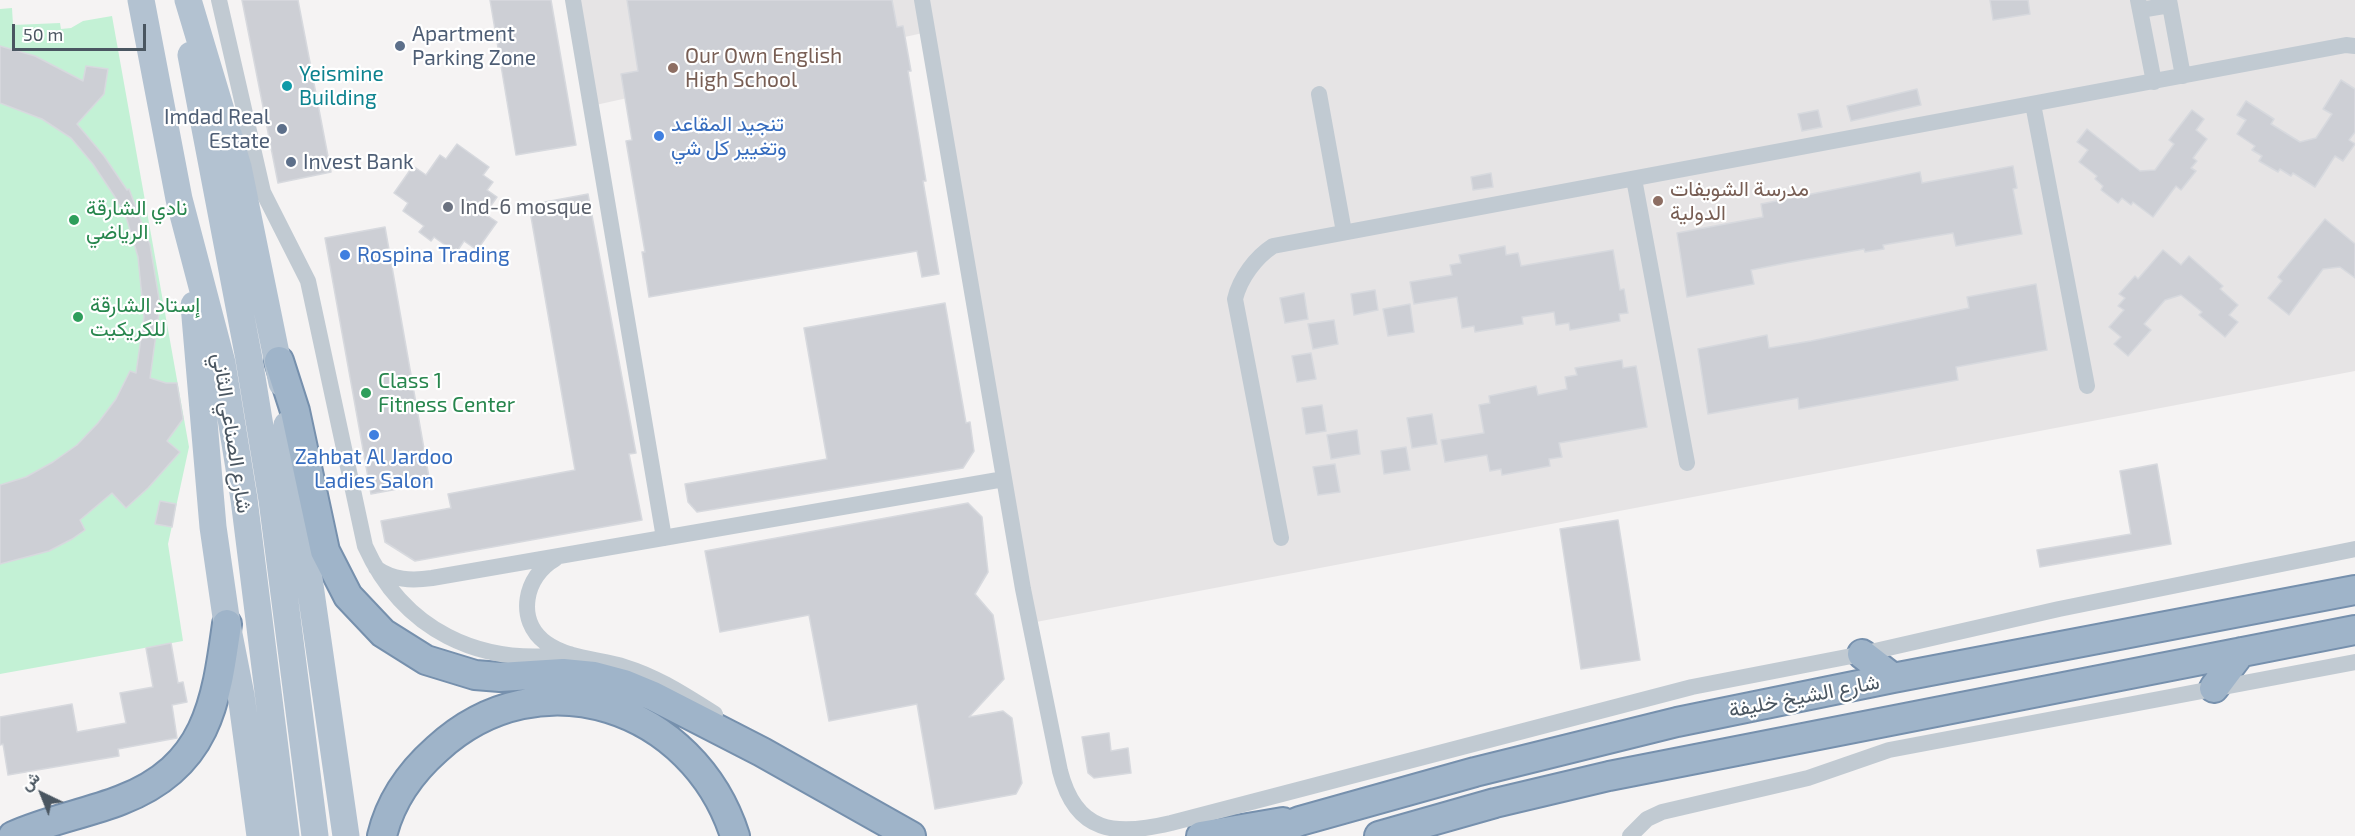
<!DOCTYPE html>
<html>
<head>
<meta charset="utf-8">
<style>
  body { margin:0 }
  #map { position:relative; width:2355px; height:836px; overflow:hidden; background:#f5f3f3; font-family:"Exo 2",Vazirmatn,sans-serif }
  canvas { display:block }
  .north { position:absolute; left:12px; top:764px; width:60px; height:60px; -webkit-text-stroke:4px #fff; paint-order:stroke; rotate:317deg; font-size:16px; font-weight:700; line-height:24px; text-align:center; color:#4a5661 }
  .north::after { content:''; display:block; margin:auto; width:21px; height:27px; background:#4a5661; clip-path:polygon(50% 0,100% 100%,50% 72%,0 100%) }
  .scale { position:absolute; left:12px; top:24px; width:134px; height:27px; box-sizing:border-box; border:3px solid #4a5661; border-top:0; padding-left:8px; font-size:18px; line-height:21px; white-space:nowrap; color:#4a5661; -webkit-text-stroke:4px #fff; paint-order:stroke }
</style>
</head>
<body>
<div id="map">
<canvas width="2355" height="836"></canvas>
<div class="north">ش</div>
<div class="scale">50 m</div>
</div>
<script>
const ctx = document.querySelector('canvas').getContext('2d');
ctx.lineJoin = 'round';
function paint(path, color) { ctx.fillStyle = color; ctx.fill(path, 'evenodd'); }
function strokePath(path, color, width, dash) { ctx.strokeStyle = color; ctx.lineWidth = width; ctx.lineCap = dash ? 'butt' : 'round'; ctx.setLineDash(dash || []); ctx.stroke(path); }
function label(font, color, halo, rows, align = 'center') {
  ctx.font = font + ' "Exo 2",Vazirmatn,sans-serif'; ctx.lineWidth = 4.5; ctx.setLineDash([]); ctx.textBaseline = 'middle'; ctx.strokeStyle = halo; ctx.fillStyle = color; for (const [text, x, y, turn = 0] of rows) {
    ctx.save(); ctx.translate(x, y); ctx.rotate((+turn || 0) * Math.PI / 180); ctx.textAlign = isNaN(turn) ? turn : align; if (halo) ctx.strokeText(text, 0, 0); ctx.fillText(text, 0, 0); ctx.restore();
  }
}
const education = new Path2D(`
  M573,0h1782v371l-1319,251 -104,-591 -341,75z`);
const green = new Path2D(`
  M12,8l1,17 47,-2 1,6 10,-1 12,-7 29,-5 77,431 -21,97 15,97 -183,33v-665z`);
const building = new Path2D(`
  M242,0h56l33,172 -53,11z
  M490,0h61l25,145 -60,10z
  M627,0h265l5,27 6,-1 8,45h-3l18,110h-3l16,93 -17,3 -5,-26 -268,46 -7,-45h3l-19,-111 6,-1 -11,-66 17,-3z
  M1990,0h38l2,14 -37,6z
  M0,46l35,10 48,25 3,-15 22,3 -4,25 -27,30 27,32 23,34 2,-1 21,56 10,60 -10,73 16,5h11l6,36 -16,22 13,11 -32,36 -22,20 -14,-15 -32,27 5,10 -13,9 -23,12 -49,13v-79l26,-8 27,-15 24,-17 21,-22 18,-24 14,-28 6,2 8,-56 -6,-60 -11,-37 -10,-20 -24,-36 -22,-26 -29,-19 -42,-16z
  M2341,80l14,9v43l-6,8 6,4 -12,17 -8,-5 -20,31 -22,-14 -2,3 -11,-7 -2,3 -19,-11 3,-5 -10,-6 3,-4 -18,-12 9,-14 -9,-5 9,-14 28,18 -3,5 29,18 16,-4 16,-24 -9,-5z
  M1917,89l4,16 -70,16 -4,-15z
  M1818,110l4,17 -20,4 -4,-17z
  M2192,110l12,9 -8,11 11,9 -14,19 4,3 -6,7 5,3 -15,19 -5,-4 -23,31 -20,-15 -2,3 -9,-7 -4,5 -17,-13 2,-4 -8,-7 2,-3 -18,-14 9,-12 -11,-8 10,-13 53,42 15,-1 19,-26 -5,-4z
  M457,144l32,23 -6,8 10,7 -6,8 10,7 -12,17 12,8 -20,28 -13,-9 -8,12 -22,-16 -3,4 -12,-9 5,-6 -21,-15 5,-8 -14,-10 19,-27 13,9 14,-20 6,4z
  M2013,166l4,22 -4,1 9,45 -66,12 -3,-13 -70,12 1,4 -19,3 -1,-3 -78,14 -35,7 3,14 -67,13 -10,-64 86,-16 -2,-13 111,-22 48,-10 2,11z
  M1491,173l2,14 -20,3 -2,-13z
  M588,194l48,259 -7,1 13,66 -227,41 -30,-19 -4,-21 70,-13 -3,-14 127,-24 -46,-265z
  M2325,219l30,25v34l-15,-11 -17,2 -34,46 -21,-17 14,-17 -4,-4z
  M385,227l45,256 -59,11 -46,-256z
  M1505,246l1,9 12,-2 3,13 92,-16 7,40 4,-1 4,24 -9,1 1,7 -50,9 -1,-7 -13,2 -2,-13 -32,5 1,7 -48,8 -1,-6 -12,2 -5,-31 -43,7 -4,-22 42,-7 -2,-10 11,-2 -2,-8z
  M2163,250l18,15 8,-9 25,22 9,8 -3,3 18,16 -9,10 9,7 -13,15 -26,-22 3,-3 -21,-17 -16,5 -21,24 7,6 -23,26 -14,-12 7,-7 -12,-10 15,-17 -6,-4 7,-8 -6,-4 16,-18 3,3z
  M2036,284l11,66 -91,17 2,13 -159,29 -1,-11 -90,16 -10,-65 69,-14 2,13 42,-7 158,-33 -2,-11z
  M1375,290l3,20 -24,5 -3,-21z
  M1304,293l4,26 -23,4 -5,-25z
  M945,303l21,120 4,-1 4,29 -11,17 -266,44 -9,-10 -3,-18 142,-25 -23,-131z
  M1410,304l4,28 -26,4 -5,-27z
  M1334,320l4,24 -25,5 -5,-25z
  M1311,353l5,26 -19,3 -5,-26z
  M1622,360l1,8 13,-2 11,61 -88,16 3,14 -13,2 1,7 -48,9 -1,-6 -11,2 -3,-16 -42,7 -4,-22 43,-7 -5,-28 11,-2 -1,-7 47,-10 2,9 29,-6 -2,-12 12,-2 -2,-7z
  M1322,405l4,26 -20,3 -4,-26z
  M1432,414l5,30 -25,4 -5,-30z
  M1357,430l3,24 -29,5 -4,-24z
  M1406,447l4,23 -26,4 -3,-23z
  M1335,464l5,28 -22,3 -5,-28z
  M2157,464l14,80 -131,23 -3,-17 94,-16 -11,-63z
  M160,501l16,3 -4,23 -17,-3z
  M968,503l14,14 6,55 -13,22 18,21 11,64 -35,38 34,-6 9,7 10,65 -6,11 -81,15 -18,-105 -88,17 -20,-106 -89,17 -15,-81z
  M1618,520l22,140 -59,9 -21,-140z
  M171,643l7,40 5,-1 4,20 -15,3 5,33 -59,11 1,7 -111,19 -5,-31 -3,1v-28l72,-13 5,28 49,-9 -6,-30 33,-6 -7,-39z
  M1109,733l2,18 17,-3 3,25 -37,5 -6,-5 -6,-36z`);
const minor = new Path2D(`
  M219,0l44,192 45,89 57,265c38,84 114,121 205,108
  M573,0l91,538
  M922,0l101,589 37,182c16,63 56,65 111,52l521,-136 170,-33 197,-45 296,-60
  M2138,0l16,82
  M2169,0l14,76
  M2140,10l30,-5
  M1319,94l25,138
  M2033,104l54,282
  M1634,179l53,284
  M1281,538l-46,-239c5,-21 21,-42 38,-53l1073,-201 9,1
  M555,559c-30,17 -40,61 -9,84 22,16 54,16 79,24 33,10 61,29 90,47
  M376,568c17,12 35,13 56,10l572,-99
  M1630,836l17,-17 15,-7 146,-34 81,-28 466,-88`);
const primary = new Path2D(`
  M141,0l38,199 43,164 22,136 42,337
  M188,0l50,167 44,216
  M191,55l58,304 23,141 43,336
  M194,305l19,222 14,97 14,71 19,141
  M287,425l59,411`);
const trunk = new Path2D(`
  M279,361l16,50 30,140 23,45 35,37 43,27 49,15 25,2 63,-4 31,3 30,8 29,12 109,56 149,84
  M1862,654l31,24
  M2214,688l27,-36
  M13,836c35,-16 72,-22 108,-36 86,-33 95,-96 106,-176
  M382,836c8,-34 29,-64 55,-87 103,-95 257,-42 298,87
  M1201,836l82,-14
  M1262,836l38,-15 175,-49 202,-50 216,-44 462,-88
  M1379,836l116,-33 114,-27 746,-146`);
const markers = [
  [400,46,6,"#5c6f8a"],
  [673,68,6,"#8d6e63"],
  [287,86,6,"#0f9aa8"],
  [282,129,6,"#5c6f8a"],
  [659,136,6,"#3f7fe0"],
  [291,162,6,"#5c6f8a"],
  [1658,201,6,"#8d6e63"],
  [448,207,6,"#6b7280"],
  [74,220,6,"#2e9e5b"],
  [345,255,6,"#3f7fe0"],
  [78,317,6,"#2e9e5b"],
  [366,393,6,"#2e9e5b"],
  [374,435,6,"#3f7fe0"]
];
const serviceNames = [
  ["Apartment",412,34],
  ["Parking Zone",412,58],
  ["Imdad Real",270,117,"right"],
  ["Estate",270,141,"right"],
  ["Invest Bank",303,162]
];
const educationNames = [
  ["Our Own English",685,56],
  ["High School",685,80],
  ["مدرسة الشويفات",1670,189],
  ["الدولية",1670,213]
];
const cultureNames = [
  ["Yeismine",299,74],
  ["Building",299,98]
];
const shopNames = [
  ["تنجيد المقاعد",671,124],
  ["وتغيير كل شي",671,148],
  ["Rospina Trading",357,255],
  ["Zahbat Al Jardoo",374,457,"center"],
  ["Ladies Salon",374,481,"center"]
];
const worshipNames = [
  ["Ind-6 mosque",460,207]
];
const leisureNames = [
  ["نادي الشارقة",86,208],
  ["الرياضي",86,232],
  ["إستاد الشارقة",90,305],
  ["للكريكيت",90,329],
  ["Class 1",378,381],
  ["Fitness Center",378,405]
];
const streetNames = [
  ["شارع الصناعي الثاني",232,433,81],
  ["شارع الشيخ خليفة",1804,696,-11]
];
paint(education, '#e6e4e5');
paint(green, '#c3f1d5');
paint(building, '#cdcfd5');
strokePath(building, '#d7d9de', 1.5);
strokePath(trunk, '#7690ad', 32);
strokePath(minor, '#c1cad2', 16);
strokePath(primary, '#b3c2d1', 27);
strokePath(trunk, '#9fb4c9', 28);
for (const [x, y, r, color] of markers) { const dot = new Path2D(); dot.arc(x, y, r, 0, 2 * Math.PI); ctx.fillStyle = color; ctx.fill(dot); strokePath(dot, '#fff', 2); }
label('21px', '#4e5e75', '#fff', serviceNames, 'left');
label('21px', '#785e54', '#fff', educationNames, 'left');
label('21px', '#0d838f', '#fff', cultureNames, 'left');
label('21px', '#366cbe', '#fff', shopNames, 'left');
label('21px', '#5b616d', '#fff', worshipNames, 'left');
label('21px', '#27864d', '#fff', leisureNames, 'left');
label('21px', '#4a5661', '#fff', streetNames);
</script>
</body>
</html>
